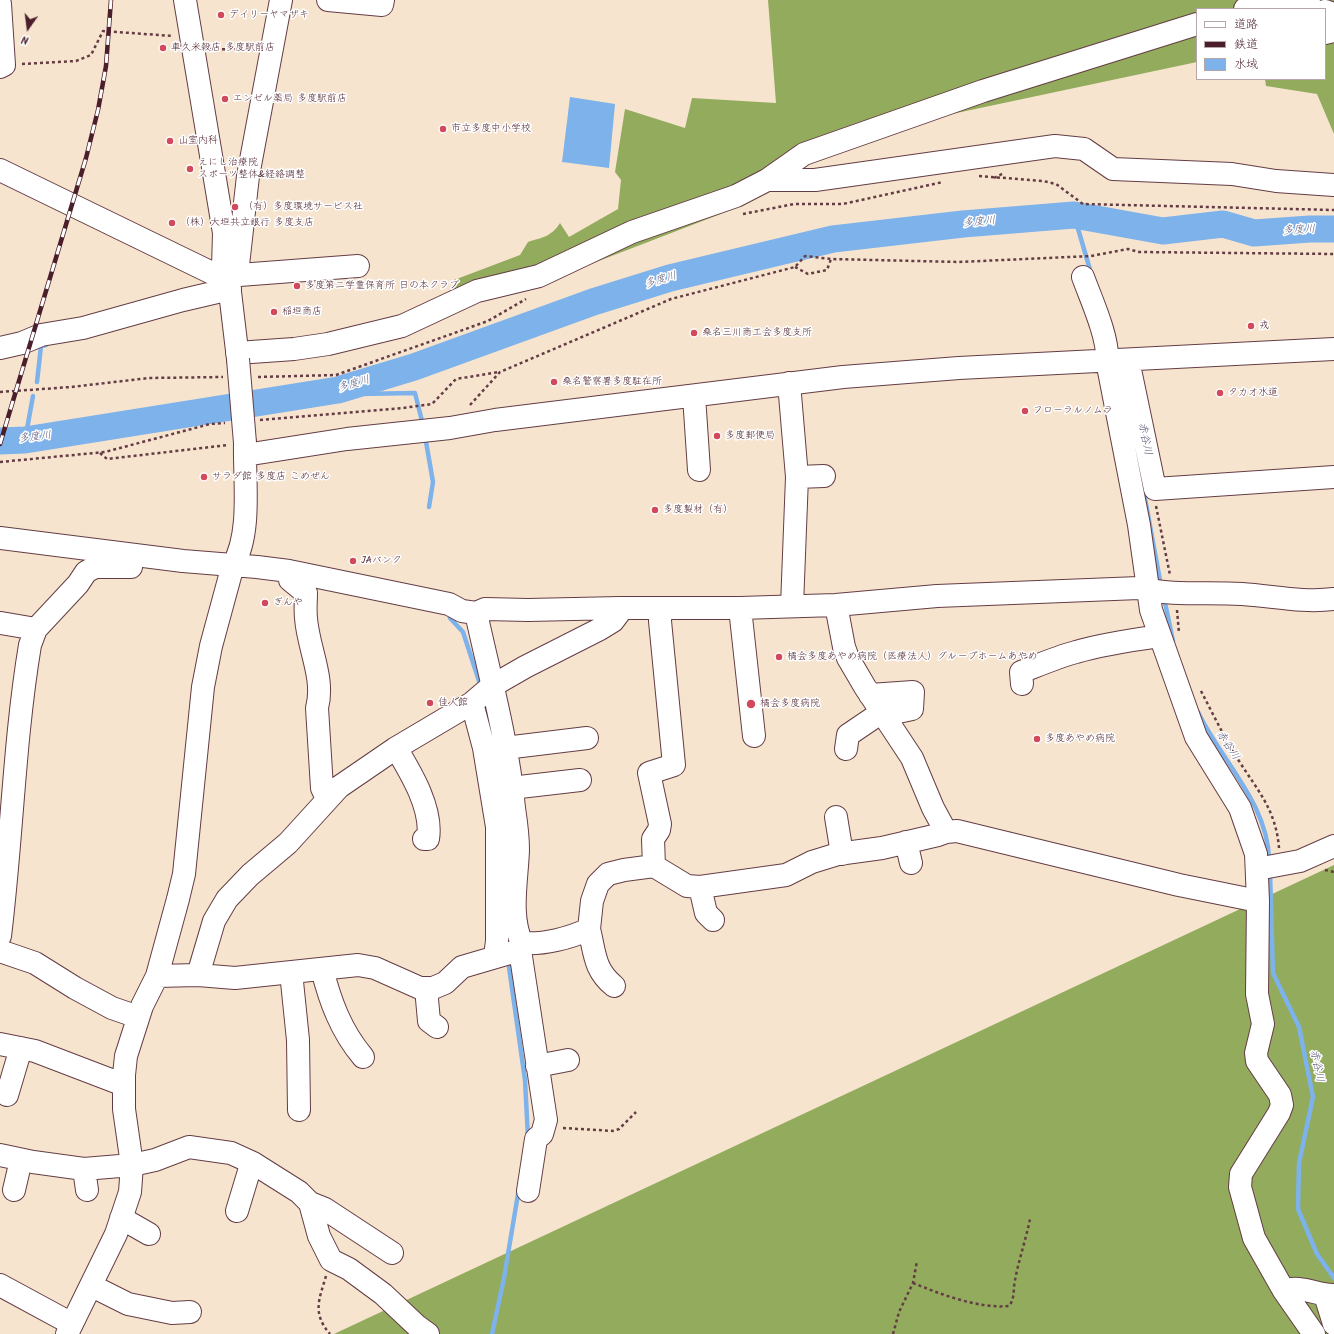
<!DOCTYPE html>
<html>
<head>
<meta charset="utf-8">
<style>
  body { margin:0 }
  #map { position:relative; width:1334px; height:1334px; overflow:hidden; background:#f7e4cf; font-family:Kalam,"Klee One",sans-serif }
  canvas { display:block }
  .legend { position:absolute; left:1196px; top:8px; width:130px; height:72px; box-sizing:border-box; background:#fff; border:1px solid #b7a5aa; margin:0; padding:5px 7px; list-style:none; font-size:12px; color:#4a1f2b }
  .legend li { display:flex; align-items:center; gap:8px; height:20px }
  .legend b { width:20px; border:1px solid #b7a5aa }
  .north { position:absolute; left:8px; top:8px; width:40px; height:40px; -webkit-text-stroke:3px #fff; paint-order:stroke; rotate:194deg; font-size:11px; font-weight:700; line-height:16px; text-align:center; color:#4a1f2b }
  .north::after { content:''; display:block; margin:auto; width:14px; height:18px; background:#4a1f2b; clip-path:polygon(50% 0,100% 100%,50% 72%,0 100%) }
</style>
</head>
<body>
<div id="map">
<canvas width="1334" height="1334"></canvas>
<ul class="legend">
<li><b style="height:5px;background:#fff"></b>道路</li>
<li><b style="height:5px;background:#4a1f2b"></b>鉄道</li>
<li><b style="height:11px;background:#7db2eb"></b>水域</li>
</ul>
<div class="north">N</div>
</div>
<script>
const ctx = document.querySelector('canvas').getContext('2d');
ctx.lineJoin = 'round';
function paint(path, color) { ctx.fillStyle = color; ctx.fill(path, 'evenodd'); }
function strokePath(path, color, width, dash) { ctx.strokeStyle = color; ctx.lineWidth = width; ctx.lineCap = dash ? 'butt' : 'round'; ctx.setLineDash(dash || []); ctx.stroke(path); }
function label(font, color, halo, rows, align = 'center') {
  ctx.font = font + ' Kalam,"Klee One",sans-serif'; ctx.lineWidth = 3; ctx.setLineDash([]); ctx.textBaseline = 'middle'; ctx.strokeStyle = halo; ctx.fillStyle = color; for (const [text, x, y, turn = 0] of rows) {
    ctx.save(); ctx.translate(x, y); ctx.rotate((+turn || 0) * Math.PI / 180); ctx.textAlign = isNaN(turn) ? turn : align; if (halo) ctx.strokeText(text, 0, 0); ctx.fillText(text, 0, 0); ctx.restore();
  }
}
const forest = new Path2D(`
  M768,0h566v20l-9,-11h-128v53l-396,84 -55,34 -2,25 -205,79 -86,11 1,-15 66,-25 8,-13c15,-5 23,-5 32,-19l9,14 49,-28 3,-29 -6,-8 10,-63 60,19 7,-30 84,5z
  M1334,40v94l-17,-40 -51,-8 -1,-7h60v-37z
  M1334,865v469h-1000z`);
const water = new Path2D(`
  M570,97l45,7 -6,64 -47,-6z`);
const stream = new Path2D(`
  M1074,215l17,58
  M37,382l4,-36 5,-1
  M344,389l13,5 58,-1 8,32
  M425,436l8,46 -4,25
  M25,440l8,-44
  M1142,482l19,104
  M1164,598l9,43
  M450,618l13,14 18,55
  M1198,712c23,49 70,91 71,148
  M1270,872l3,101 26,54 14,70 -14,66 -1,46 19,45 17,24
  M508,960l17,120 3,58
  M492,1334l12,-56 15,-90`);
const river = new Path2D(`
  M0,441l25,-1 313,-50 76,-23 179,-65 77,-24 163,-39 130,-15 111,-9 89,16 60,-7 31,9 56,-4h24`);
const path = new Path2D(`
  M210,49l43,1
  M22,64l54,-3 15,-6 12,-24 70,5
  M979,176l64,5 13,3 27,20 251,6
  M994,178l10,-5
  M743,214l51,-10h49l100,-22
  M795,267l13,7 19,-4 4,-11
  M258,377l78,-2 152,-54 38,-22
  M0,392l71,-5 78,-9 74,-1
  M470,405l30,-33 171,-73 124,-32 10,-11 26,3 128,3 132,-6 37,-7 11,3 195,2
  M260,420l143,-12 29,-4 24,-25 43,-7
  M100,453l7,6 121,-14
  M0,462l105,-10 105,-28 15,-1
  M1156,506l14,69
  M1177,610l2,23
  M1201,691c12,23 24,48 38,70 19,30 37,49 40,87
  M1325,870l9,2
  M563,1128l51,3 5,-2 17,-17
  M326,1276c-7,24 -14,37 4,58
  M913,1283c27,11 66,26 96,23 6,-7 4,-17 6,-26 4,-21 11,-41 15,-61
  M893,1334l6,-22 14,-29 4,-22`);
const minor = new Path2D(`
  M185,0l39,233 -1,34 7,25 8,67
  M328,0l54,5 1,-5
  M0,4l4,61 -4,2
  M1245,9l25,-3 43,3
  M1325,11l9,3
  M1325,33l9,-2
  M0,170l212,103 14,3 132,-10
  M767,180h48l240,-34 29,3 29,20 119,5 44,7 58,4
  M237,274l11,-98 33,-176
  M1083,277c8,22 26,61 24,84l32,164 12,85 45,127 44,71 16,46 2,47 -1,93 6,30 -7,29 1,8 23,34 2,10 -3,8 -38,61 -1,13 14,51 30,53 30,43
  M0,348l22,-5 19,-8 42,-7 100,-28 47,-11
  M237,353l57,-4 34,-5 74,-18 75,-35 62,-15 93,-44 104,-36 31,-16 37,-26 179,-63 214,-67
  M1128,360l27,129 179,-12
  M789,383l8,94 -5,129
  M694,396l5,74
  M245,455l102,-16 103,-11 45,-8 348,-43 116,-9 375,-19
  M797,477l27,-1
  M0,538l183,23 74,6 32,4 160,33 13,7 14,2 9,-4 43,1 92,-2h120l96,-3 101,-9 202,-8c34,8 68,4 103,6 31,2 61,9 92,5
  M289,571l1,9 16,13c0,8 -1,17 0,25 2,30 19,60 11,90l5,80 5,11
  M836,605l8,42 4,11 17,29 47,71 21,50 13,24
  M740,608l14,128
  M476,613c14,64 32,129 38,195 2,13 4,28 4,42 -1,30 -9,66 4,93l-2,7 26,170 -4,14 -6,5 -8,52
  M1,623l35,6
  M1022,684l-1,-12c18,-7 36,-15 55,-20 27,-8 56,-12 84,-16
  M870,695l43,-3 -1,17 -28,6
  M472,703l12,45 13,79v114l-2,15
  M396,748c15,25 37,61 32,91h-4
  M505,748l82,-10
  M846,749l2,-14 34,-23
  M511,788l69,-8
  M836,817l6,37
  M906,842l5,21
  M654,866l-1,-27 6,-9 1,-6 -11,-51 25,-8 -14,-144 1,-13
  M1257,869l43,-8 34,-15
  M700,887l6,26 7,7
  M589,929c6,24 5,41 25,57
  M0,936c12,-97 14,-195 30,-291l6,-16 42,-45 8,-12 9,-5h36
  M522,943c21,2 48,-5 67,-14l3,-28 6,-17 10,-10 16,-4 30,-4 33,20 13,1 86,-12 26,-13 26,-8 44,-6 56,-13 8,-3 11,-1 222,54 79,16
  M0,951l35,12 40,25 37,20 26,9
  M322,969c8,32 19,62 41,88
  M291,972l7,68 1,70
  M198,975l37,3 123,-13 17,3 45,20h13l12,-5 17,-16 58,-17
  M157,976l41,-1 16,-54 13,-22 23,-24 38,-32 51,-56 57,-39 76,-45 20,-17 33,-19 75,-38 13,-8 6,-8 1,-5
  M426,988l3,33 8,6
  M0,1044l35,7 89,34
  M537,1066l31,-6
  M7,1095l14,-47
  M0,1155l33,7 51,7 48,-4 23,-5 34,-13 42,6 22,10 46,29 11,11 9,33 12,24 18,9 34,25 34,32 11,8
  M84,1169l3,21
  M14,1190l7,-30
  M310,1203l15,6 67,44
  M237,1211l13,-43 3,-5
  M121,1218l28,16
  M0,1285l72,39
  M92,1286l36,18 44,9 18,-1
  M1284,1291c16,-7 34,5 50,4
  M1325,1295l9,29
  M67,1334l49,-100 14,-42 2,-27 -8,-56v-34l2,-19 16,-50 15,-30 21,-77 6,-25 19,-187 8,-41 22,-81c19,-32 11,-86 12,-122`);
const rail = new Path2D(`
  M0,444l86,-286 12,-48 8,-44 5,-66`);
const minorBridge = new Path2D(`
  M238,359l7,84`);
const markers = [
  [221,15,4,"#d1495b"],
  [163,48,4,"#d1495b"],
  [225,99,4,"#d1495b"],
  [443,129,4,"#d1495b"],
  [170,141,4,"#d1495b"],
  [190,169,4,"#d1495b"],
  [235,207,4,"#d1495b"],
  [172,223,4,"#d1495b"],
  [297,286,4,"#d1495b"],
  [274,312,4,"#d1495b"],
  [1251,326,4,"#d1495b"],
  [694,333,4,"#d1495b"],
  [554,382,4,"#d1495b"],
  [1220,393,4,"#d1495b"],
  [1025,411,4,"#d1495b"],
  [717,436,4,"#d1495b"],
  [204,477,4,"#d1495b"],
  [655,510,4,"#d1495b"],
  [353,561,4,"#d1495b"],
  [265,603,4,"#d1495b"],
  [779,657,4,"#d1495b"],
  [430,703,4,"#d1495b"],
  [751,704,5,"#d1495b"],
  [1037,739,4,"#d1495b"]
];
const poiNames = [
  ["デイリーヤマザキ",229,15],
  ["車久米穀店 多度駅前店",171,48],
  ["エンゼル薬局 多度駅前店",233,99],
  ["市立多度中小学校",451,129],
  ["山室内科",178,141],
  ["えにし治療院",198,163],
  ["スポーツ整体&経絡調整",198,175],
  ["（有）多度環境サービス社",243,207],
  ["（株）大垣共立銀行 多度支店",180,223],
  ["多度第二学童保育所 日の本クラブ",305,286],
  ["稲垣商店",282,312],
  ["戎",1259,326],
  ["桑名三川商工会多度支所",702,333],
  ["桑名警察署多度駐在所",562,382],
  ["タカオ水道",1228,393],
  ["フローラルノムラ",1033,411],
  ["多度郵便局",725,436],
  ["サラダ館 多度店 こめぜん",212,477],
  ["多度製材（有）",663,510],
  ["JAバンク",361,561],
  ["ぎんや",273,603],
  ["橘会多度あやめ病院（医療法人）グループホームあやめ",787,657],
  ["佳人館",438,703],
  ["橘会多度病院",760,704],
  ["多度あやめ病院",1045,739]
];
const waterNames = [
  ["多度川",979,223,-5],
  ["多度川",1299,231,-3],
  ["多度川",661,281,-17],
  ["多度川",354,385,-16],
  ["多度川",35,438,-7],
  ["赤谷川",1144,439,80],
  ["赤谷川",1227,746,57],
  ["赤谷川",1316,1066,79]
];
paint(forest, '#92ab5c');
paint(water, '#7db2eb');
strokePath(stream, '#7db2eb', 4.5);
strokePath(river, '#7db2eb', 27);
strokePath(minor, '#643d44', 24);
strokePath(path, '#643d44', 2.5, [3, 3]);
strokePath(minor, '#fff', 22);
strokePath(rail, '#4a1f2b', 4.5);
strokePath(rail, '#fff', 3, [9]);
strokePath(minorBridge, '#643d44', 24, []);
strokePath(minorBridge, '#fff', 22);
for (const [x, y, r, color] of markers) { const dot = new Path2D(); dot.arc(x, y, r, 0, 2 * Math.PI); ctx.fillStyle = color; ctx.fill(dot); strokePath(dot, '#fff', 1.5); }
label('10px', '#4a1f2b', '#fff', poiNames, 'left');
label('italic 11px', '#5e5a78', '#fff', waterNames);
</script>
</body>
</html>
